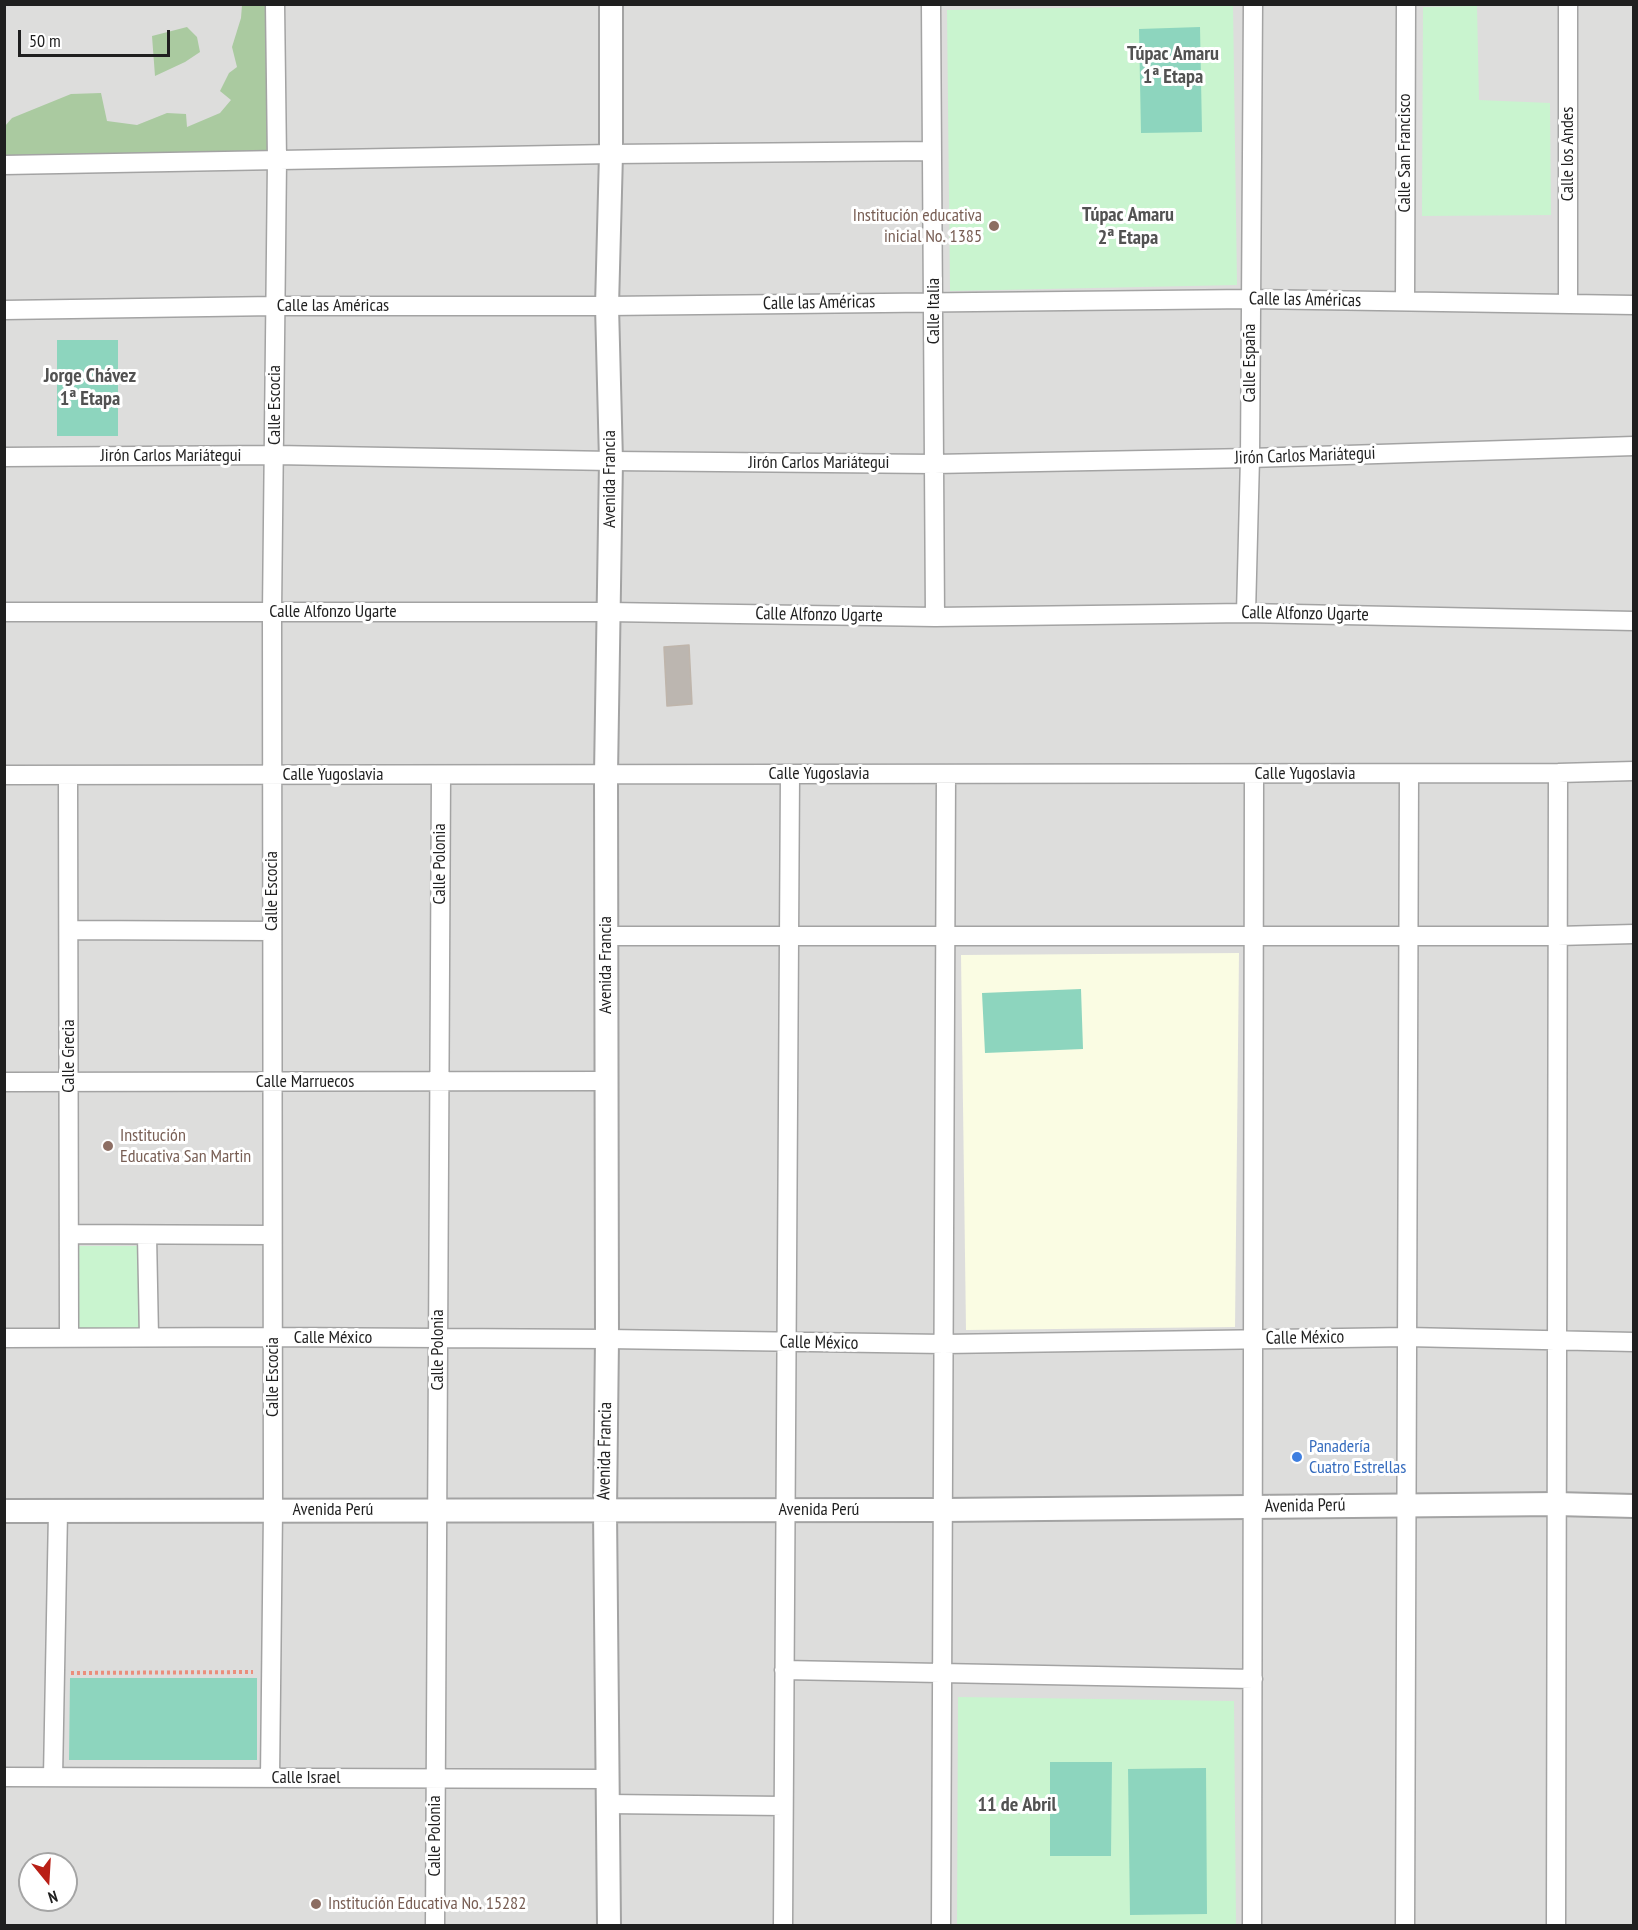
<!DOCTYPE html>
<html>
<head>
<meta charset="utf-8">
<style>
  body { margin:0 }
  #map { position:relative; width:1638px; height:1930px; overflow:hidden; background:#efede7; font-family:"PT Sans Narrow",sans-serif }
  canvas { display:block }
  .frame { position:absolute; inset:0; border:6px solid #1f1f1f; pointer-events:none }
  .north { position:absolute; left:18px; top:1852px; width:60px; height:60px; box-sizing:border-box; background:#fff; border:2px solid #a5a5a5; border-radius:50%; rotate:162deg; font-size:16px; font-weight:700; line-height:24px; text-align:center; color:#1f1f1f }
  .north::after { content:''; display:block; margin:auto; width:21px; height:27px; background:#b91f16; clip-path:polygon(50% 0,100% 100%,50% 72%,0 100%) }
  .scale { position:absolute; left:18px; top:30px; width:152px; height:27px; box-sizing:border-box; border:3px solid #1f1f1f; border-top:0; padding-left:8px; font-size:18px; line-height:21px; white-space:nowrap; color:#1f1f1f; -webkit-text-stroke:4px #fff; paint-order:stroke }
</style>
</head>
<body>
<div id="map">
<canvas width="1638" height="1930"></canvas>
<div class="frame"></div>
<div class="north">N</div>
<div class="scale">50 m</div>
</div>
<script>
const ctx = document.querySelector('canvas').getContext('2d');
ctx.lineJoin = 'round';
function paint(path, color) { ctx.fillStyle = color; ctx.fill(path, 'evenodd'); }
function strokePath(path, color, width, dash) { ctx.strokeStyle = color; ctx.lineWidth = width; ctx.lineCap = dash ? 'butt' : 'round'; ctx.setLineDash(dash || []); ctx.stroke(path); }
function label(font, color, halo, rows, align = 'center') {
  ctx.font = font + ' "PT Sans Narrow",sans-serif'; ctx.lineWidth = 6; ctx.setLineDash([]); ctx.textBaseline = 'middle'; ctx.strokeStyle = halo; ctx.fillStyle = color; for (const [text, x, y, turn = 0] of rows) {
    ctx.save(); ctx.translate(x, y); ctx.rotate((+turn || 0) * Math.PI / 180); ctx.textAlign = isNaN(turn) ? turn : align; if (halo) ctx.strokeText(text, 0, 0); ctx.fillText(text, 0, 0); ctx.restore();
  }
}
const residential = new Path2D(`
  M5,5h1628v1920l-1628,1zM30,1864h36v36h-36z`);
const education = new Path2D(`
  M1239,953l-4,374 -269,3 -5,-375z`);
const forest = new Path2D(`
  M242,5h31l4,155 -272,-1v-33l7,-8 59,-24 30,-1 6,28 30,4 30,-12 19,1 1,13 33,-14 11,-13 -11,-9 9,-18 8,-6 -5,-20 9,-29z
  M187,27l10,10 3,15 -15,10 -30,14 -3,-40z`);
const park = new Path2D(`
  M1233,5l4,280 -287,6 -3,-281z
  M1477,6l2,94 71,3 1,112 -129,1 1,-209z
  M77,1246h66l2,84 -67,1z
  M958,1697l276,4 2,224 -279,1z`);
const pitch = new Path2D(`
  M1200,27l2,105 -61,1 -2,-104z
  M57,340h61v96h-61z
  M1081,989l2,60 -98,4 -3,-60z
  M70,1678h187v82h-188z
  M1050,1762h62l-1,94h-61z
  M1206,1768l1,146 -77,1 -2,-146z`);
const building = new Path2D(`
  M689,645l3,59 -25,2 -3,-59z`);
const path = new Path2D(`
  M71,1673l182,-1`);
const minor = new Path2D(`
  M931,4l4,613
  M1568,4v300
  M4,165l607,-11 321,-3
  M1405,301l1,-297
  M4,310l271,-4h332l643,-7 384,6
  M4,457l271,-2 336,6 323,3 316,-6 384,-12
  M4,612h604l327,5 311,-4 388,8
  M1246,613l4,-155 3,-454
  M4,775l1554,-2 76,-2
  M68,775l1,562
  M69,930l203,1
  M606,936h951l77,-2
  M4,1082l602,-1
  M69,1234l203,1
  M147,1235l2,102
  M4,1338l270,-1 333,2 337,5 463,-7 227,5
  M784,1670l469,9
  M4,1777l603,2
  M53,1777l5,-265
  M270,1778l3,-268 -1,-898 5,-452 -2,-156
  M608,1804l175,2
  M435,1926l6,-1151
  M783,1926l7,-1152
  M941,1926l5,-1152
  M1252,1926l2,-1152
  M1405,1926l4,-1152
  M1556,1926l2,-1153`);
const tertiary = new Path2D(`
  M4,1511l939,-1 613,-6 78,2
  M609,1926l-4,-416 2,-171 -1,-565 5,-313 -4,-155 4,-152v-150`);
const markers = [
  [994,226,6,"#8d6e63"],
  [108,1146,6,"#8d6e63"],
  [1297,1457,6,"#3f7fe0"],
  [316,1904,6,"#8d6e63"]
];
const streetNames = [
  ["Calle San Francisco",1405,153,-90],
  ["Calle los Andes",1568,154,-90],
  ["Calle las Américas",1305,300,1],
  ["Calle las Américas",819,303,-1],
  ["Calle las Américas",333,306],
  ["Calle Italia",934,311,-90],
  ["Calle España",1250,363,-90],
  ["Calle Escocia",275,405,-90],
  ["Jirón Carlos Mariátegui",171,456],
  ["Jirón Carlos Mariátegui",1305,456,-2],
  ["Jirón Carlos Mariátegui",819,463],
  ["Avenida Francia",610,479,-90],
  ["Calle Alfonzo Ugarte",333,612],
  ["Calle Alfonzo Ugarte",1305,614,1],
  ["Calle Alfonzo Ugarte",819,615,1],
  ["Calle Yugoslavia",819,774],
  ["Calle Yugoslavia",1305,774],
  ["Calle Yugoslavia",333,775],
  ["Calle Polonia",440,864,-90],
  ["Calle Escocia",272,891,-90],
  ["Avenida Francia",606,965,-90],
  ["Calle Grecia",69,1056,-90],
  ["Calle Marruecos",305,1082],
  ["Calle México",333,1338],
  ["Calle México",1305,1338,-1],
  ["Calle México",819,1343,1],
  ["Calle Polonia",438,1350,-90],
  ["Calle Escocia",273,1377,-90],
  ["Avenida Francia",605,1451,-89],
  ["Avenida Perú",1305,1506,-1],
  ["Avenida Perú",333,1510],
  ["Avenida Perú",819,1510],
  ["Calle Israel",306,1778],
  ["Calle Polonia",435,1836,-90]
];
const educationNames = [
  ["Institución educativa",982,216,"right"],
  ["inicial No. 1385",982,237,"right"],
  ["Institución",120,1136],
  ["Educativa San Martin",120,1157],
  ["Institución Educativa No. 15282",328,1904]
];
const shopNames = [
  ["Panadería",1309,1447],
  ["Cuatro Estrellas",1309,1468]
];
const neighbourhoodNames = [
  ["Túpac Amaru",1173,54],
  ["1ª Etapa",1173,77],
  ["Túpac Amaru",1128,215],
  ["2ª Etapa",1128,238],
  ["Jorge Chávez",90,376],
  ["1ª Etapa",90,399],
  ["11 de Abril",1017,1805]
];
paint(residential, '#dddddc');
paint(education, '#fafce3');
paint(forest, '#aacaa0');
paint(park, '#c9f4cf');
paint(pitch, '#8dd5be');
paint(building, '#bcb6b0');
strokePath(building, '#bfb5ab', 1.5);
strokePath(minor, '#a3a3a3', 21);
strokePath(tertiary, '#a3a3a3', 26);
strokePath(path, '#eb8e7c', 4, [3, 3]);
strokePath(minor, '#fff', 18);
strokePath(tertiary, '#fff', 22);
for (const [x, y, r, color] of markers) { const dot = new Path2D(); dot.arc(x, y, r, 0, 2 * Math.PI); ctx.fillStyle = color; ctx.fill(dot); strokePath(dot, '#fff', 2); }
label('18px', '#1f1f1f', '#fff', streetNames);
label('18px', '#785e54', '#fff', educationNames, 'left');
label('18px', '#366cbe', '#fff', shopNames, 'left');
label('bold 20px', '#525252', '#fff', neighbourhoodNames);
</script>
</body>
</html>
